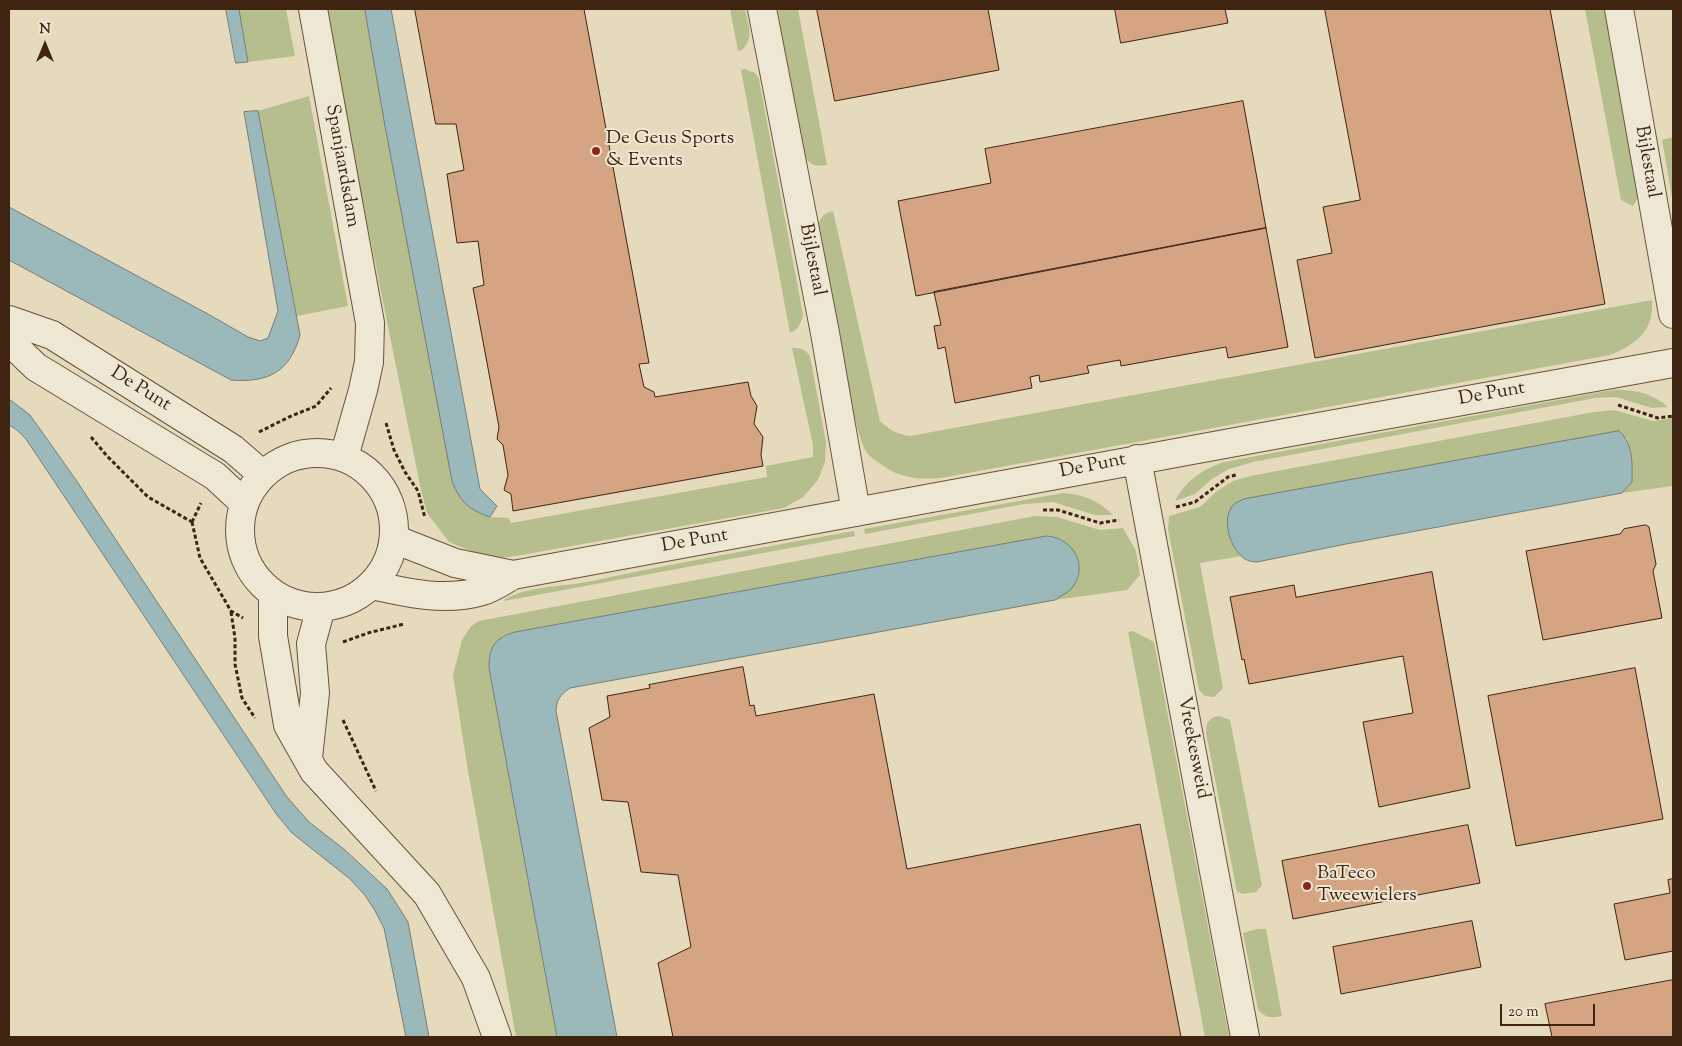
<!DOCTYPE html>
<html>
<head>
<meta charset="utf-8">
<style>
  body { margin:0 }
  #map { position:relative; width:1682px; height:1046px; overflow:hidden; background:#e5dabb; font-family:"Sorts Mill Goudy",serif }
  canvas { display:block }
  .frame { position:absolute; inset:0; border:10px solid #402412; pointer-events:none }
  .north { position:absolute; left:20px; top:20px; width:50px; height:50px; -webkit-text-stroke:4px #eee7d3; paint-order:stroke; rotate:0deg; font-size:14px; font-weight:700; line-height:20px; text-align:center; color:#402412 }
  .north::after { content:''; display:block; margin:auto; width:18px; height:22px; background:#402412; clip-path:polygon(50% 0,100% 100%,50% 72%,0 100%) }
  .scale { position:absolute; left:1500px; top:1004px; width:95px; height:22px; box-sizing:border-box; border:2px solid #402412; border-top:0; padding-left:6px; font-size:15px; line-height:18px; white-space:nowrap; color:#402412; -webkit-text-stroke:4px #eee7d3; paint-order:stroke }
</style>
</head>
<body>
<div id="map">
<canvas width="1682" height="1046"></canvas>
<div class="frame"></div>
<div class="north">N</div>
<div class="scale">20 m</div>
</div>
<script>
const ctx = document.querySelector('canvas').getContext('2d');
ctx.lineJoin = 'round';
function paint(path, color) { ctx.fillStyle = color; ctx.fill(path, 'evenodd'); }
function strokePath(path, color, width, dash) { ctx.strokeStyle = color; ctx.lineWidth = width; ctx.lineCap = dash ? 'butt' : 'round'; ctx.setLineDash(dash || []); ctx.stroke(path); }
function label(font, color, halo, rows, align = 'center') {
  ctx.font = font + ' "Sorts Mill Goudy",serif'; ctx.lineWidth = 4; ctx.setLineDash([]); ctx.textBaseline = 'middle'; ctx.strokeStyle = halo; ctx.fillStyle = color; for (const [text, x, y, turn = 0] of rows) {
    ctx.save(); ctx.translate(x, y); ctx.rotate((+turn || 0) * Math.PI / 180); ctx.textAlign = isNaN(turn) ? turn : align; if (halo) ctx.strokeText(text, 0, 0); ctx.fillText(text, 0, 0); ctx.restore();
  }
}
const green = new Path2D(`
  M239,9h47l9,47 -47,6z
  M324,9h48l80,472 38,36 19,1 2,5 256,-46 -1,-11 47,-9v-12l-21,-97c9,0 13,1 18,8l16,86 -1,20 -7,18 -15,17 -19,11 -268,48 -26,3 -41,-17 -22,-29 -6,-23z
  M730,9h15c3,16 10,28 -3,41l-4,1z
  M777,9h21l29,156c-10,2 -17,1 -22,-9z
  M1585,9h23l34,183 -9,14 -12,-6z
  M745,69l10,4 4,6 44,236c-3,10 -4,14 -13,18l-49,-263z
  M309,96l39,210 -51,10 -39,-205z
  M1673,137v66l-11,-63z
  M833,211l47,210c10,9 17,13 30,15l742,-136c2,31 -15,44 -42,55l-669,123c-23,2 -43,0 -62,-15 -4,-3 -9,-6 -12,-10 -7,-11 -9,-25 -13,-37l-37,-184c1,-11 5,-19 16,-21z
  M1612,390c21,-1 40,3 56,17l-16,1 -36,-11 -21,1 -342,64 -24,7 -17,10 -17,15 -20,7c11,-21 27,-31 49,-39z
  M1614,410l39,11 20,-3v68l-51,7 10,-11v-24l-5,-20 -392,112 7,6 -42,7 23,125 -9,9 -9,-1 -6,-6 -31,-161 1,-13 31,-9 17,-16 16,-10 17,-5 344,-64z
  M1063,493c20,1 36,8 50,22h-18l-42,-13 -29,2 -159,30 -1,-5z
  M1035,516l22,1 43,13 23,-2 13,23 4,24 -13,15 -72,10 16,-11 -24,-53 -532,96 -13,4 -13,32 68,369h-41l-48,-266 -15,-96 9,-35 9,-14 8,-5z
  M854,531l1,5 -351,65 1,-2c25,-13 55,-12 82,-17 88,-19 178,-35 267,-51z
  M1133,631l21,11 75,395h-24l-77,-405z
  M1219,716l11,4 32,165 -6,7 -12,2 -7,-2 -31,-159 1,-10 6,-6z
  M1257,929h9l16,87c-10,2 -17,2 -24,-6l-15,-77z`);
const water = new Path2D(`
  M226,9h13l9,53 -12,1z
  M365,9h26l89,480 17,17 -7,11c-22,-8 -29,-14 -38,-36l-67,-355z
  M258,111l42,224c-10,37 -32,48 -69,45l-222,-120v-53l199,107 40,23 12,4 8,-3 10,-27 -34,-199z
  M9,399l21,16 46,65 211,317 22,25 36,28 42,39 21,33 21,115h-23l-22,-109 -10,-19 -10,-15 -14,-15 -58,-46 -15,-18 -251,-376 -9,-9 -8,-5z
  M1619,431c15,13 13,33 13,51l-10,11 -276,51 -89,18c-4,0 -9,-1 -12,-3 -15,-10 -24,-39 -12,-54 3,-3 7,-4 11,-6z
  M1047,536c27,2 42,31 25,52 -4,5 -12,8 -17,12l-485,88c-10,7 -13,11 -14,23l61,326h-60l-68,-369c0,-21 5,-30 26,-36z`);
const building = new Path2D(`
  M415,9h169l65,354 -10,1 5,23 10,5 1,5 93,-15 3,14 6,10 -3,18 9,13 -2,18 2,11 -250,45 -2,-17 -7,-4 4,-15 -5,-30 -6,-6 2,-12 -26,-139 11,-3 -6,-44 -21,2 -10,-69 17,-4 -8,-46h-20z
  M817,9h171l11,61 -164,31z
  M1115,9h110l3,14 -107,20z
  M1325,9h225l55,295 -290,54 -18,-98 35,-7 -9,-46 37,-7z
  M1243,101l23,127 -350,68 -18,-95 93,-18 -6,-34z
  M1266,228l22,119 -60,11 -2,-11 -105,19 -1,-6 -33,6 2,7 -49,9 -1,-7 -9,2 2,11 -77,15 -10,-56 -7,2 -4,-23 7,-1 -7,-33z
  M1646,525l3,2 7,37 -3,7 9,47 -119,22 -17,-89 94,-17 4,-5z
  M1432,572l38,216 -91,19 -16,-85 50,-9 -10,-57 -154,28 -5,-25 -2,1 -12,-63 64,-12 2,12z
  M743,667l7,39 4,-1 2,11 118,-22 33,175 233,-45 41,213h-508l-15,-74 33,-16 -13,-72 -37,-3 -13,-70 -26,-2 -13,-72 21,-11 -3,-21 43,-8 -1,-3z
  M1635,668l28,151 -147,27 -28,-150z
  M1468,825l12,58 -187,36 -11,-58z
  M1673,879v72l-48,9 -11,-56 56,-11 -2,-13z
  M1472,921l9,46 -140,27 -8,-47z
  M1673,980v57h-121l-7,-33z`);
const path = new Path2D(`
  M1618,405l40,13 15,-2
  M386,423l8,27 11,22 13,19 7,27
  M259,432l30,-15 27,-11 15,-18
  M91,437l16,19 41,41 44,25
  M1176,507l19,-5 33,-25 8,-2
  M1043,510h15l42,13 19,-3
  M192,522l8,36 31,53 12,7
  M192,522l9,-19
  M231,612l4,26v26l7,34 13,20
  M343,642l25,-9 36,-9
  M343,720l33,71`);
const minor = new Path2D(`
  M313,9l57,314 -1,39 -6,28 -19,67
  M762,9l63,324 31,179
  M1619,9l54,305
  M9,320l43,15 181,114 30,26
  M9,341l27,26 179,109 29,27
  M240 530a77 77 0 1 1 154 0a77 77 0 1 1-154 0Z
  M1137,459l108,578
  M394,539l61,24 58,12
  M371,585c37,8 74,17 111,6 11,-3 22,-11 31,-16 387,-72 773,-143 1160,-212
  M273,594v42l15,89 26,46 113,123 49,84 21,59
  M308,758l7,-65 -4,-49 10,-37`);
const markers = [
  [596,151,5,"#8f2418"],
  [1307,886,5,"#8f2418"]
];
const poiNames = [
  ["De Geus Sports",606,140],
  ["& Events",606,162],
  ["BaTeco",1317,875],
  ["Tweewielers",1317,897]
];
const streetNames = [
  ["Bijlestaal",1646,162,80],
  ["Spanjaardsdam",341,166,80],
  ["Bijlestaal",811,260,79],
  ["De Punt",140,390,32],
  ["De Punt",1492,395,-10],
  ["De Punt",1093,467,-11],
  ["De Punt",695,542,-10],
  ["Vreekesweid",1192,748,79]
];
paint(green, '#b7be8e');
paint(water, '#9bb8bb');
strokePath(water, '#777d77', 1);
paint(building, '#d5a483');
strokePath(building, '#402412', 1);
strokePath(minor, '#69523c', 30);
strokePath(path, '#402412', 3, [4, 2.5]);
strokePath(minor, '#eee7d3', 28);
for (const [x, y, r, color] of markers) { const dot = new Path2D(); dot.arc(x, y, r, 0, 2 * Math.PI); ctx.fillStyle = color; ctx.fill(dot); strokePath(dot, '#eee7d3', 2); }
label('19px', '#402412', '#eee7d3', poiNames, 'left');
label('19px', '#402412', '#eee7d3', streetNames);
</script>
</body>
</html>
